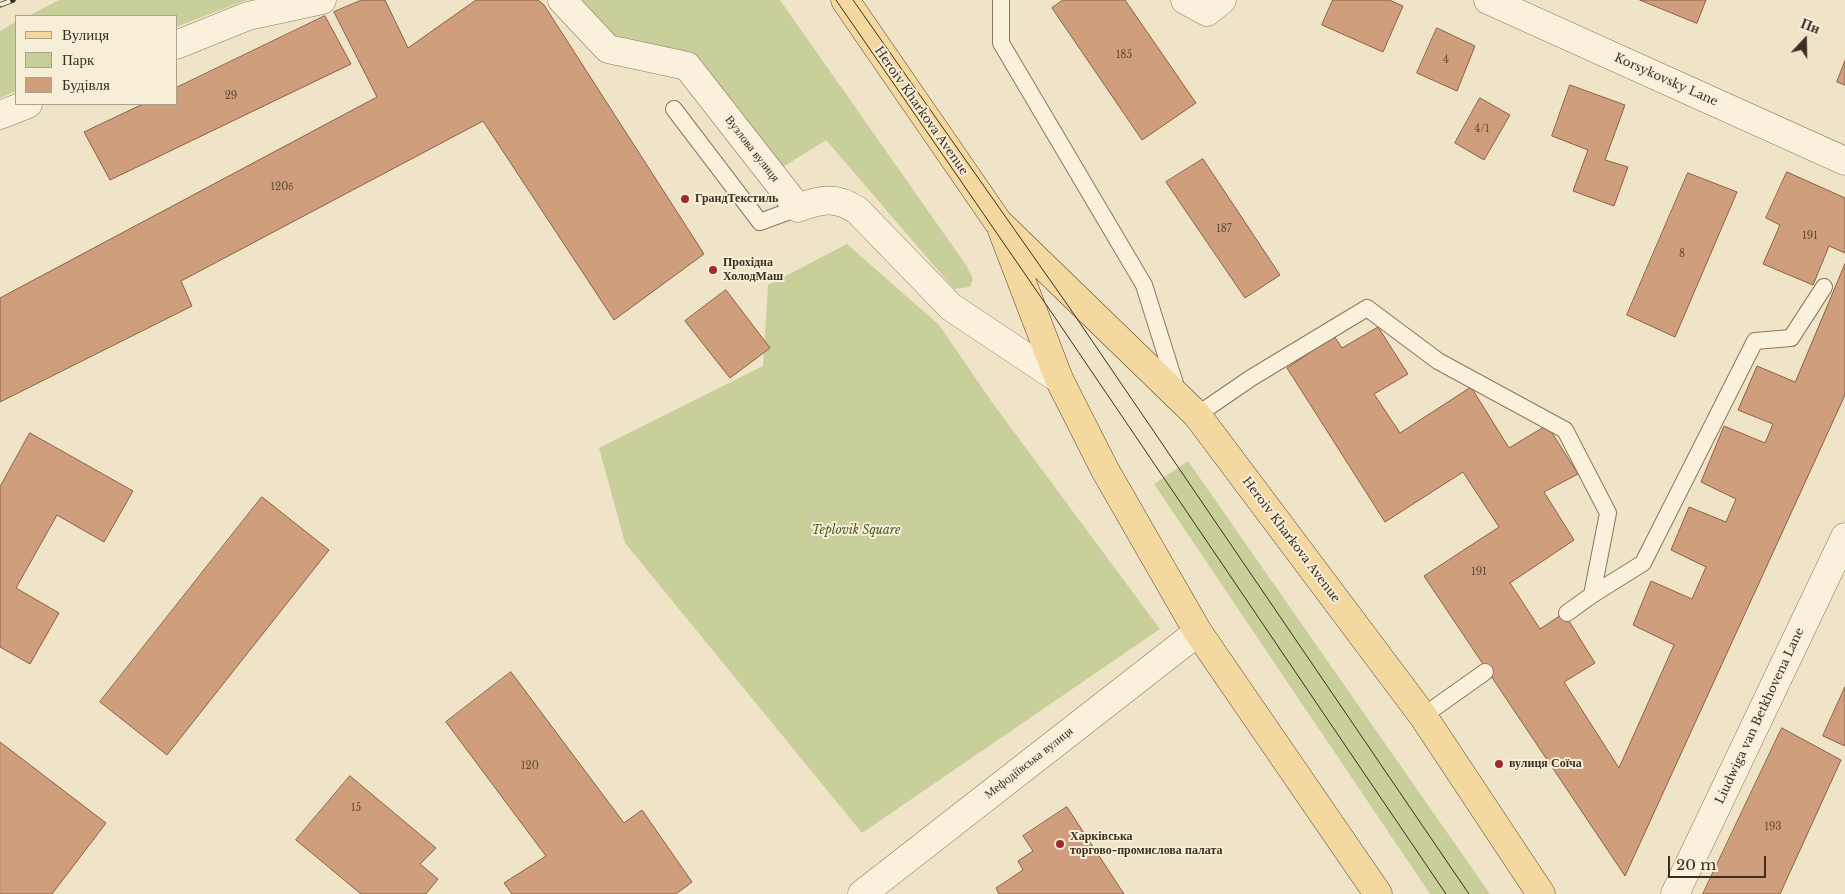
<!DOCTYPE html>
<html>
<head>
<meta charset="utf-8">
<style>
  body { margin:0 }
  #map { position:relative; width:1845px; height:894px; overflow:hidden; background:#f0e4c8; font-family:"Libre Baskerville",serif }
  canvas { display:block }
  .legend { position:absolute; left:15px; top:15px; width:162px; height:90px; box-sizing:border-box; background:#f7eed8; border:1px solid #ada18e; margin:0; padding:6px 9px; list-style:none; font-size:15px; color:#3d2e20 }
  .legend li { display:flex; align-items:center; gap:10px; height:25px }
  .legend b { width:25px; border:1px solid #ada18e }
  .north { position:absolute; left:1780px; top:15px; width:50px; height:50px; -webkit-text-stroke:4px #f7eed8; paint-order:stroke; rotate:21deg; font-size:14px; font-weight:700; line-height:20px; text-align:center; color:#3d2e20 }
  .north::after { content:''; display:block; margin:auto; width:18px; height:22px; background:#3d2e20; clip-path:polygon(50% 0,100% 100%,50% 72%,0 100%) }
  .scale { position:absolute; left:1668px; top:856px; width:98px; height:22px; box-sizing:border-box; border:2px solid #3d2e20; border-top:0; padding-left:6px; font-size:15px; line-height:18px; white-space:nowrap; color:#3d2e20; -webkit-text-stroke:4px #f7eed8; paint-order:stroke }
</style>
</head>
<body>
<div id="map">
<canvas width="1845" height="894"></canvas>
<ul class="legend">
<li><b style="height:6px;background:#f3d9a0"></b>Вулиця</li>
<li><b style="height:14px;background:#c9cf9b"></b>Парк</li>
<li><b style="height:14px;background:#cf9f7d"></b>Будівля</li>
</ul>
<div class="north">Пн</div>
<div class="scale">20 m</div>
</div>
<script>
const ctx = document.querySelector('canvas').getContext('2d');
ctx.lineJoin = 'round';
function paint(path, color) { ctx.fillStyle = color; ctx.fill(path, 'evenodd'); }
function strokePath(path, color, width, dash) { ctx.strokeStyle = color; ctx.lineWidth = width; ctx.lineCap = dash ? 'butt' : 'round'; ctx.setLineDash(dash || []); ctx.stroke(path); }
function label(font, color, halo, rows, align = 'center') {
  ctx.font = font + ' "Libre Baskerville",serif'; ctx.lineWidth = 4; ctx.setLineDash([]); ctx.textBaseline = 'middle'; ctx.strokeStyle = halo; ctx.fillStyle = color; for (const [text, x, y, turn = 0] of rows) {
    ctx.save(); ctx.translate(x, y); ctx.rotate((+turn || 0) * Math.PI / 180); ctx.textAlign = isNaN(turn) ? turn : align; if (halo) ctx.strokeText(text, 0, 0); ctx.fillText(text, 0, 0); ctx.restore();
  }
}
const green = new Path2D(`
  M59,0h188l-71,27v-11h-148z
  M552,0h228l186,265 7,14 -3,8 -16,2 -128,-149 -62,39 -92,-121 -88,-22z
  M16,22v69l-16,7v-67z
  M847,244l92,81 55,80 166,224 -298,204 -237,-290 -26,-95 164,-82 5,-81z
  M1188,461l302,433h-60l-276,-410z`);
const building = new Path2D(`
  M362,0h23l23,48 68,-48h62l6,5 160,249 -90,66 -131,-199 -302,160 11,25 -192,96v-104l377,-201 -43,-85z
  M1063,0h62l71,103 -54,37 -90,-132z
  M1333,0h56l14,6 -20,46 -61,-27z
  M1640,0h66l-9,23z
  M325,16l26,48 -241,116 -26,-48 59,-28h33v-16z
  M1437,28l38,18 -18,45 -40,-18z
  M1845,61v24l-8,-3z
  M1570,85l55,20 -20,55 23,7 -14,39 -41,-15 15,-41 -36,-14z
  M1480,98l30,17 -26,45 -29,-17z
  M1203,159l77,116 -35,23 -79,-116z
  M1787,172l58,26v55l-16,-7 -16,39 -50,-21 17,-39 -14,-7z
  M1688,173l49,19 -62,145 -48,-22z
  M1845,264v131l-220,481 -201,-300 75,-49 -36,-55 -78,50 -98,-154 47,-32 8,12 36,-21 30,47 -34,20 26,39 71,-46 38,61 38,-23 31,49 -34,18 30,48 -64,43 30,46 24,-16 31,50 -31,19 55,86 55,-123 -41,-20 18,-44 41,18 14,-32 -35,-17 18,-43 37,15 10,-23 -35,-17 23,-56 41,17 8,-19 -35,-14 19,-44 38,16z
  M726,290l44,58 -40,30 -45,-57z
  M30,433l103,58 -29,51 -47,-27 -41,73 43,25 -29,51 -30,-17v-160z
  M262,497l67,53 -162,205 -67,-53z
  M511,672l113,151 18,-13 50,72 -16,12h-164l-8,-11 42,-27 -100,-134z
  M1845,687v59l-22,-10z
  M1782,728l59,32 -61,134h-77z
  M0,742l106,81 -54,71h-52z
  M350,776l86,72 -16,16 18,15 -12,15h-65l-65,-54z
  M1067,807l57,87h-125l-3,-6 27,-18 -5,-9 15,-10 -10,-15z`);
const lane = new Path2D(`
  M1001,0v43l143,242 33,105
  M674,109l86,113 38,-14
  M1197,415l54,-37 116,-70 71,53 127,69 43,83 -16,82 -25,18
  M1592,595l51,-32 112,-222 36,-3 33,-51
  M1423,716l62,-44`);
const street = new Path2D(`
  M562,0l46,49 79,17 111,142c23,-9 39,-12 60,3l93,96 108,72
  M1185,0l22,12 15,-12
  M1488,0l357,161
  M176,45l72,-29 74,-16
  M0,115l28,-11
  M862,894l336,-262
  M1675,894l170,-357`);
const primary = new Path2D(`
  M845,0l153,222 199,193 226,301 118,178
  M1002,230l57,149 46,91 93,162 180,262`);
const tram = new Path2D(`
  M836,0l220,319 390,575
  M853,0l216,307 400,587`);
const rail = new Path2D(`
  M0,5l13,-5`);
const markers = [
  [685,199,5,"#9e2a2b"],
  [713,270,5,"#9e2a2b"],
  [1499,764,5,"#9e2a2b"],
  [1060,844,5,"#9e2a2b"]
];
const numberNames = [
  ["185",1124,55],
  ["4",1446,60],
  ["29",231,96],
  ["4/1",1482,129],
  ["120б",282,187],
  ["187",1224,229],
  ["191",1810,236],
  ["8",1682,254],
  ["191",1479,572],
  ["120",530,766],
  ["15",356,808],
  ["193",1773,827]
];
const streetNames = [
  ["Korsykovsky Lane",1666,80,24],
  ["Heroiv Kharkova Avenue",921,111,55],
  ["Вузлова вулиця",752,149,52],
  ["Heroiv Kharkova Avenue",1291,540,53],
  ["Liudwiga van Betkhovena Lane",1760,716,-65],
  ["Мефодіївська вулиця",1029,763,-38]
];
const poiNames = [
  ["ГрандТекстиль",695,199],
  ["Прохідна",723,263],
  ["ХолодМаш",723,277],
  ["вулиця Соїча",1509,764],
  ["Харківська",1070,837],
  ["торгово-промислова палата",1070,851]
];
const parkNames = [
  ["Teplovik Square",856,531]
];
paint(green, '#c9cf9b');
paint(building, '#cf9f7d');
strokePath(building, '#8d5f41', 1);
strokePath(lane, '#8d765c', 18);
strokePath(street, '#8d765c', 29);
strokePath(primary, '#5b4430', 29);
strokePath(lane, '#faf1dc', 16);
strokePath(street, '#faf1dc', 28);
strokePath(primary, '#f3d9a0', 28);
strokePath(tram, '#3d2e20', 1);
strokePath(rail, '#3d2e20', 5.5);
strokePath(rail, '#f7eed8', 4, [11]);
for (const [x, y, r, color] of markers) { const dot = new Path2D(); dot.arc(x, y, r, 0, 2 * Math.PI); ctx.fillStyle = color; ctx.fill(dot); strokePath(dot, '#f7eed8', 2); }
label('10px', '#624a37', null, numberNames);
label('12px', '#3d2e20', '#f7eed8', streetNames);
label('bold 12px', '#3d2e20', '#f7eed8', poiNames, 'left');
label('italic 12px', '#4d5a26', '#f7eed8', parkNames);
</script>
</body>
</html>
